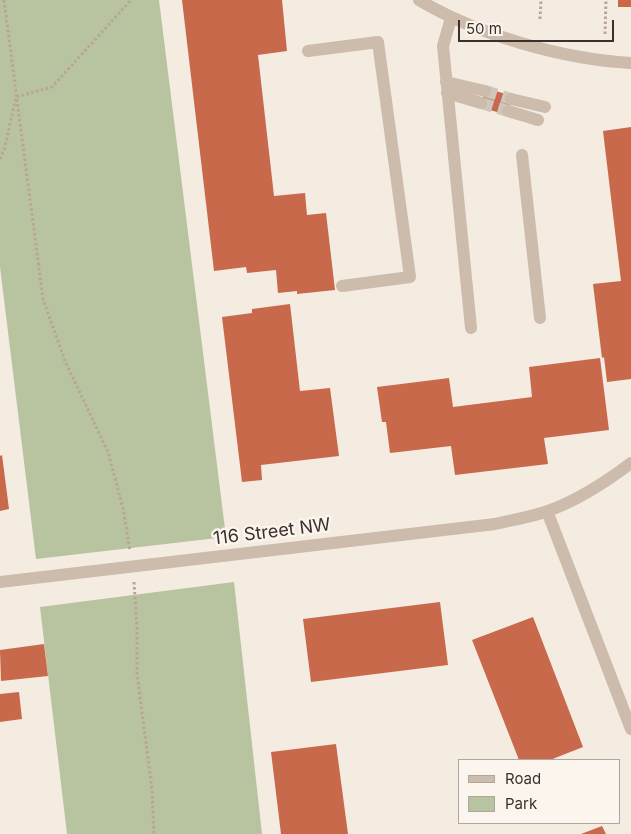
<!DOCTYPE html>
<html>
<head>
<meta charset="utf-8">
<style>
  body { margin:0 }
  #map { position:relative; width:631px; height:834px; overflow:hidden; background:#f4ebe1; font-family:Inter,sans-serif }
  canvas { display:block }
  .legend { position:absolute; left:458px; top:759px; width:162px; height:65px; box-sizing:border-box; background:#fbf5ee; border:1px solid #aea6a0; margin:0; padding:6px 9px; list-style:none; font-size:15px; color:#3b302b }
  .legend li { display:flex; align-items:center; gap:10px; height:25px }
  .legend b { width:25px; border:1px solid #aea6a0 }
  .scale { position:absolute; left:458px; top:20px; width:156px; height:22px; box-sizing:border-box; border:2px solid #3b302b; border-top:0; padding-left:6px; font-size:15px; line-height:18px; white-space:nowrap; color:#3b302b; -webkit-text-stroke:4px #fbf5ee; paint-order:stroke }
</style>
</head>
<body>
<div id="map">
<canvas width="631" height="834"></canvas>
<ul class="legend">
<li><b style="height:6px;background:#cdbbac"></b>Road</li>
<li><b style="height:14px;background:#b8c4a0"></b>Park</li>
</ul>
<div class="scale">50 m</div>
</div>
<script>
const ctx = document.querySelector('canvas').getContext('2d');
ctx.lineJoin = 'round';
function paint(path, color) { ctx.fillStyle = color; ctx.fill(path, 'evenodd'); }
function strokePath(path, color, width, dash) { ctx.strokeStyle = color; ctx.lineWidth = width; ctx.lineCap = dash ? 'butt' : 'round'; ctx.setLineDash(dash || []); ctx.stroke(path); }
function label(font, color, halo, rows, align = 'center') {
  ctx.font = font + ' Inter,sans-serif'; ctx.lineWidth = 5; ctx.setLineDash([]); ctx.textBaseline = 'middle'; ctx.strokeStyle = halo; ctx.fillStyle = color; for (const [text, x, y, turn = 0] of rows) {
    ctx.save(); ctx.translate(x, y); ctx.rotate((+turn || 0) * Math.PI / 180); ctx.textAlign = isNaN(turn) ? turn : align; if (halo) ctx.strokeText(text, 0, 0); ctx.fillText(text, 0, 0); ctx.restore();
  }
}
const green = new Path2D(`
  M0,0h159l67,537 -190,22 -36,-292z
  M234,582l28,252h-195l-27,-227z`);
const building = new Path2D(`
  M182,0h100l5,51 -29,4 16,141 31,-3 2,22 19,-2 9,77 -38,4v-3l-19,2 -2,-23 -29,3 -1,-6 -32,4z
  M618,0h13v7h-13z
  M486,88l26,8 -5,19 -27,-8z
  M631,127v252l-24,3 -3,-25 -2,1 -9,-74 28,-3 -18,-150z
  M290,304l10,87 30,-3 9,68 -78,9 1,15 -20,2 -20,-165 30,-4v-4z
  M600,358l9,72 -65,8 4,26 -93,11 -4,-29 -61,7 -4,-31h-4l-5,-35 72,-9 4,29 79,-10 -3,-30z
  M2,455l7,54 -9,2v-55z
  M440,602l8,63 -137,17 -8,-63z
  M533,617l50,130 -33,13h-31l-47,-120z
  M44,644l4,32 -47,5 -1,-31z
  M19,692l3,27 -22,3v-28z
  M336,744l12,90h-67l-10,-82z
  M602,826l4,8h-25z`);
const minorTunnel = new Path2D(`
  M485,91l26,8
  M481,103l27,8`);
const path = new Path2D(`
  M4,0l39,299 22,62 43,91 15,56 7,43
  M540,19l1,-19
  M605,34l1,-34
  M0,159l5,-12 11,-50 36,-10 79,-87
  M134,582l3,45v46l15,117 2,44`);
const minor = new Path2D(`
  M419,0c59,35 143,59 212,63
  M451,18l-8,28 28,282
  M308,51l70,-9 32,235 -68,9
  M446,82l39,9
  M447,93l34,10
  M511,99l34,8
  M508,111l30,9
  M522,155l18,163
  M547,511l84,218
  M0,582l495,-58c17,-4 36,-7 53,-13 30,-11 58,-29 83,-48`);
const streetNames = [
  ["116 Street NW",272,532,-7]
];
paint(green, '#b8c4a0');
paint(building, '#c8694b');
strokePath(minorTunnel, '#cfc6bd', 12, [12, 6]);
strokePath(path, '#b9a596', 3, [2.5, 2.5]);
strokePath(minor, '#cdbbac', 12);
label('18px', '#3b302b', '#fbf5ee', streetNames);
</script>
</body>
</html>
